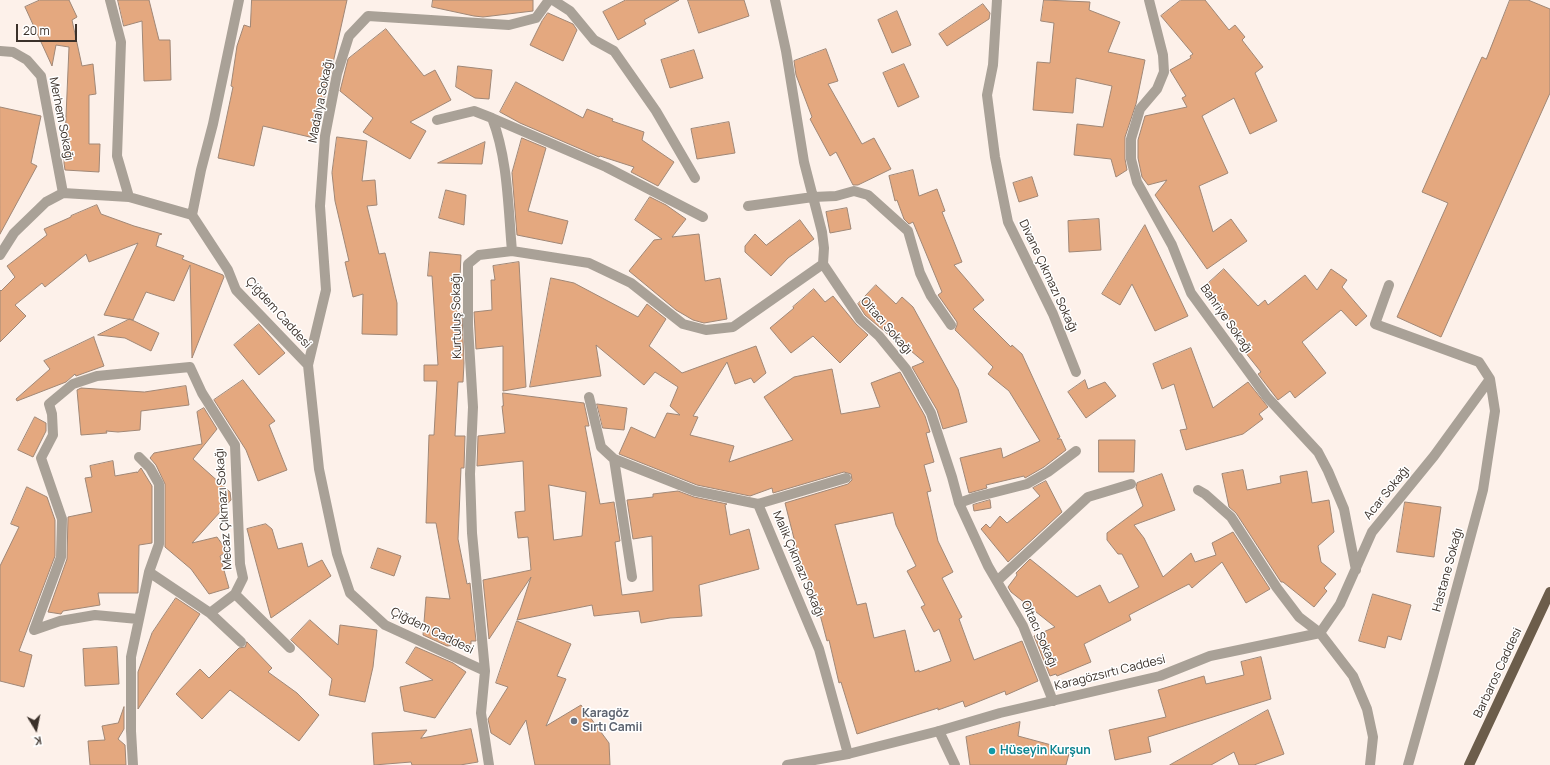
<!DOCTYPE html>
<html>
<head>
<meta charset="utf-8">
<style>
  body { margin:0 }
  #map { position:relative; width:1550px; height:765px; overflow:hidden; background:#fdf1ea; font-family:Manrope,sans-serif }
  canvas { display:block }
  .north { position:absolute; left:16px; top:709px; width:40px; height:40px; -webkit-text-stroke:3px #fff; paint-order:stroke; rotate:170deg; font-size:11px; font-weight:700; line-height:16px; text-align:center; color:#3b312a }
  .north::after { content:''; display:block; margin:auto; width:14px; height:18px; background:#3b312a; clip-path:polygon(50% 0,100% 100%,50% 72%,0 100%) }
  .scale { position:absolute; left:16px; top:24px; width:61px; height:18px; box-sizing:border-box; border:2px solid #3b312a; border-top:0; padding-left:5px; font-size:12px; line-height:14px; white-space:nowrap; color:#3b312a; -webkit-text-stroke:3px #fff; paint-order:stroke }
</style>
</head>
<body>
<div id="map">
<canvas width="1550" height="765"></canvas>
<div class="north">K</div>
<div class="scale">20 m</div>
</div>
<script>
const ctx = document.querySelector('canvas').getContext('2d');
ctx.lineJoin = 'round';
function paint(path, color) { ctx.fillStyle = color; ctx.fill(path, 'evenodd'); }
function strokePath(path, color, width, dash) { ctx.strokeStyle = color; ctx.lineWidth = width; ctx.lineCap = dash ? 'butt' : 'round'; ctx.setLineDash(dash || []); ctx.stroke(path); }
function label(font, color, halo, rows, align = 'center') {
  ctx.font = font + ' Manrope,sans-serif'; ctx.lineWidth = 3; ctx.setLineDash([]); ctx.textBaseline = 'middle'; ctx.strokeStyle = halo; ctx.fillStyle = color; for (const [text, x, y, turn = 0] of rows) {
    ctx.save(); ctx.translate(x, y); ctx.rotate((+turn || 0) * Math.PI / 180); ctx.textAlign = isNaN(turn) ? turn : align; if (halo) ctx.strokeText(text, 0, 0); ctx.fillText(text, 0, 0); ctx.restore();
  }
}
const building = new Path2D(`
  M40,0h29l8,17 -5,3 10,46 11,-2 3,30 -7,1v49h11l-1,28 -34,-2 -1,-7 5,-116 -13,-2 -4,21 -27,-59z
  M118,0h31l10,40h11l1,40 -27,1 -2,-60 -18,5z
  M252,0h95l-18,81 -15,57 -51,-12 -9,40 -36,-8 15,-71 -2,-1 6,-40 7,-21 6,2z
  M433,0h100v11l-50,6 -9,-1 -42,-9z
  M626,0h53l-35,20 2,4 -28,16 -15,-28z
  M688,0h56l5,16 -50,17z
  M1044,0l46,2 -1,8 31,12 -12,30 37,8 -9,44 -11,33v22l2,11 -11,7 -5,-18 -37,-4 3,-31 26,3 9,-41 -36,-8 -3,35 -40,-3 4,-48 13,1 4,-40 -13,-2z
  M1181,0h24l24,30 6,-5 10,12 -3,3 21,27 -8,6 22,48 -27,13 -16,-36 -32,18 26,57 -29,13 14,46 18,-13 16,22 -40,28 -52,-74 12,-15 -19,5 -6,-8 -4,-19v-18l7,-24 42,-9 -5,-9 4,-2 -16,-26 21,-12 -1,-2 3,-2 -32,-38z
  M1510,0h18l22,9v84l-109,244 -44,-20 51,-114 -26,-11 60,-135 4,2z
  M983,4l7,9 -1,6 -42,27 -8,-12z
  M897,11l14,34 -19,8 -14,-33z
  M548,13l25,11 4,6 -14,31 -33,-16 12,-24z
  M386,29l38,47 11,-6 16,30 -41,22 16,9 -16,28 -47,-27 10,-14 -33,-27 8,-32z
  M826,49l12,32 -10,3 34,60 12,-6 17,31 -33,16h-5l-17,-33 -6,4 -20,-37 2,-2 -16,-42 -2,-14z
  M694,50l9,28 -33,10 -9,-28z
  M904,64l15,33 -21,10 -15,-34z
  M458,66l34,4 -3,29 -14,-1 -19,-11z
  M516,82l67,36 4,-9 26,10 -1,2 32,11 -2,8 32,22 -16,24 -27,-14 3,-5 -34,-11 -1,1 -79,-34 -20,-11z
  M0,107l41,9 -10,47 6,3 -37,68z
  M729,122l6,31 -38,6 -6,-30z
  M337,137l30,4 -5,40 13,-1 2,25 -10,1 12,48 6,-1 12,50v32l-35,-1 1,-40 -10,3 -8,-35 4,-1 -14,-60 -3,-28z
  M522,138l24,10 -18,63 40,10 -6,23 -45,-9 -5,-62z
  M485,142l-3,22 -44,-1z
  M913,170l6,26 18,-7 8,22 -3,1 20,50 -8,3 30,35 -11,9 38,38 1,-2 10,9 38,83 -3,2h4l5,11 -22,17 -19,11 -1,-2 -38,9 1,3 -18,5 -9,-35 41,-10 2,10 37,-17 -31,-50 -21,-17 5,-7 -38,-37 2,-5v-3l-19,-27 4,-3 -29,-70 -4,2 -5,-5 -7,-19 -2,1 -6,-25z
  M1032,177l6,19 -19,6 -6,-19z
  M446,190l20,5 -2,30 -25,-7z
  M650,197l16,8 20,14 -14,18 27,-3 6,47 15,-3 7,41 -23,4 -11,-3 -17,-10 -47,-39 25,-31 8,-1 -27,-19z
  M97,205l4,9 33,12 28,8 -3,1 -3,11 28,10 -2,3 41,16 1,2 -32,81 -2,-93 -16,36 -28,-9 -13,28 -29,-5 34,-72 -49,19 -3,-8 -41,33 -3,-4 -27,22 11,11 -26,26v-52l1,1 14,-14 -8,-11 40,-31 -3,-6 27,-12v-1z
  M847,208l4,21 -21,4 -4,-21z
  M1099,219l2,31 -32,2 -1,-31z
  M800,220l14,19 -26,19 -17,18 -26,-24v-6l10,-12 11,11z
  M1145,225l43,91 -33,15 -23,-47 -12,21 -18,-11z
  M430,252l31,3 -1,23h-5l2,36 5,-1 2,50 -1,19h-5l-3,54h10l-1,32h-3l-3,71 9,45 3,-1 6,58h-5v3l-24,2 -24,-11 3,-38 24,2 -14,-76h-10l3,-88h5l3,-54h-13v-16h14l-6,-89h-4z
  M519,262l7,125 -23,4v-45l-27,3 -2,-37 18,-2 -1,-30h4l-2,-14z
  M1224,269l34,37 7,-6 3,5 37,-30 12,15 14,-21 16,11 -5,7 25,29 -11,10 -15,-16 -39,32 24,31 -31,25 -5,-7 -12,9 -20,-26 3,-2 -16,-20 4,-3 -18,-22 3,-2 -32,-36z
  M551,278l23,5 64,34 9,-13 19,15 -17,27 33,27 74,-27 10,27 -12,10 -3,-5 -16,6 -8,-22 -34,54 5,1 -8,18 44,11 -5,16 64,-22 -29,-43 30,-20 38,-8 9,45 39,-7 -9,-24 29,-11 25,44 5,16 -4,1 8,29 -10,3 7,26 -4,1 11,49 15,31 -11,6 20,39 -3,2 15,41 48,-19 16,40 -32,14 -1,-4 -40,16 -2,-6 -25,9v-2l-81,26 -16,-52 -2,1 -10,-43 -2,1 -9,-34 -2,1 -10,-35 -3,1 -18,-71 63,-19 4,-4 -1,-6 -7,-2 -71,21 -1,-5 -22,8 -53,-11 -78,-31 12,-27 24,11 12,-25 13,2 -10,-9 8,-19 -23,-15 -11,13 -48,-40 5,31 -71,11zM893,513l3,12 20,41 -9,5 18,34 -4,2 13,25 5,-3 12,32 -32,11v-2l-4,2 -10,-42 -31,8 -8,-35 -9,2 -22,-80z
  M876,285l20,19 6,-7 11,10 45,82 9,33 -24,7 -6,-19 -25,-43 12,-5 -33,-28 -1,2 -13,-11 -12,-10 -7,-11z
  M814,289l11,13 8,-6 23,28 12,11 -28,28 -27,-27 -22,17 -21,-25 24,-20 -1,-1z
  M130,319l29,14 -8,18 -26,-13 -27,-3z
  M259,324l26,29 -26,22 -25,-30z
  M94,337v1l10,28 -28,10 -1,-2 -9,8 -49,19 -1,-2 34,-30 -6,-8z
  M1191,348l22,60 35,-26 20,25 -9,7 4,5 -20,15 -57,16 -6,-20 7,-1 -13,-45 -12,5 -9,-25z
  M243,380l32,41 -6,4 18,45 -29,11 -12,-31 -32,-50z
  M1085,380l3,9 17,-7 11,14 -30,22 -18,-26z
  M186,386l3,19 -48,6 -1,19 -22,2 -12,-1 1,2 -26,2 -4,-45 4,-2 63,4z
  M503,393l81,10 5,23h-4l15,78 14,-2 6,39 -5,1 7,53 31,-4 -1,-55 -19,3 -6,-39 26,-3v-3l25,-3 16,6 33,7 -2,1 5,30 19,-6 10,40 -60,16 3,31 -32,2 -29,5 -2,-12 -45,5 -2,-11 -75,15 14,-43 -42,62 -6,-59 48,-10 -3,-33 -10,1 -3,-26 10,-1 -2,-50 -46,5 1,-30 27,-3 -3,-27h1zM549,485l37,7 -4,44 -28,4z
  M597,404l30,4 -3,22 -21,-2z
  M204,408l13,21 -24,30 37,33 1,8 -39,43 25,-6 10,14 -7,5 9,32 -20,6 -18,-25 -26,-22v-63l-9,-19 -6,-7 4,-5 48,-9 -5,-32z
  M35,417l11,6v8l-13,26 -15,-7z
  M1099,440h36l-1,32h-35z
  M113,461l2,15 22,-4v1l4,-5 11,18v57l-13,2 -1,48h-40l2,12 -37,6 -2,3 -13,-2 19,-53 1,-42 24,-5 -7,-34 7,-1 -2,-11z
  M1243,470l4,20 34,-7 -1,-7 27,-5 5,32 17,-3 5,32 -16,14 3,16 15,12 -12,14 3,3 -13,16 -31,-25h-2l-45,-69 -7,-6 -7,-33z
  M1162,474l13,36 -41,15 10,13 19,39 28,-24 4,9 21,-7 -4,-12 21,-11 37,57 -24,14 -24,-41 -30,26 -3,-4 -60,31 2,5 -47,24 7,18 -34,14 -1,-2 -6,2 -16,-40 21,-9 -44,-35 -3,-5 9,-12 -1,-2 14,-14 47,38 23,-12 9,18 30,-16 -17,-33h-4l-11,-14v-7l36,-27 -7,-18 1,-5z
  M1046,481l16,31 -54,50 -27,-33 5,-5 4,4 10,-12 7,7 33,-27 -7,-8z
  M27,487l20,10 8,23v36l-36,95 13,4 -8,32 -24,-6v-115l19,-39 -8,-3z
  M990,500l1,8 -17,3 -1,-6z
  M1405,502l36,5 -7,50 -37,-5z
  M266,524l6,5 6,20 24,-6 6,24 14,-7 9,16 -60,42 -24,-89z
  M378,548l23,8 -7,20 -23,-8z
  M1373,594l38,11 -10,35 -13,-4 -3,12 -26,-7z
  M176,598l24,16 -62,95v-37l14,-39z
  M310,620l28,25 2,-20 37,5 -4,37 -8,35 -36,-7 3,-16 -41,-39z
  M517,621l54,23 -14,32 9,3 -20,47 35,-21 28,38 1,22h-75l-9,-45 -16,25 -19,-12 -3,-14 20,-32 -12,-4z
  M247,642l25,26 -4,4 29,21 22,22 -20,26 -69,-51 -28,29 -26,-25 24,-25 9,9 30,-30 6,-1z
  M117,647l2,37 -34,2 -2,-37z
  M416,647l37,16 13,9 -31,46 -31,-7 -4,-24 33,-7 -27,-17z
  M1261,657l10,42 -123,38 3,15 -36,8 -6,-30 57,-13 -8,-27 46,-14 2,8 38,-9 -3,-13z
  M124,707v22l-6,10 7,6 1,20h-36l-2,-24 17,-1 -3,-14 16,-3z
  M1268,710l16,44 -30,11h-15l-5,-13 -23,13h-41z
  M1020,722l-2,14 52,14 -4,15h-96l-4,-28z
  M471,729l7,33 -18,3h-48l-1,-3 -37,3 -2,-32 55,-3 -6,8z`);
const minor = new Path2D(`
  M110,0l11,42 -4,114 12,41
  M239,0l-26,124 -12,46 -9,45 36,55 8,20 72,75 11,104 18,85 13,39 35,32 100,46
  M553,0l17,11 24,29 20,11 42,60 39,67
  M775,0l11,51 18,111 18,70 2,16 -1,16 37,55 19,17 27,33 25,44 21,64 7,26 29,63 35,60 30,75
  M997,0l-4,65 -6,30 8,62 13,65 45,92 23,58
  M1149,0l14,55 1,17 -7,17 -17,20 -9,30v20l6,23 35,63 19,48 76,104 51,55 10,19 16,38 12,61
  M0,51l13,1 14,8 14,16 22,117
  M437,120l37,-9 18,7
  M748,206l65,-9 23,-1 18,-5 14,4 40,36 12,42 11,23 20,29
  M512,251c-4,-44 -4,-92 -20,-133l114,49 97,50
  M0,255l14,-22 32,-31 17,-9 66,4 63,18
  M1389,285l-14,39 104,38 11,17 5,32 -12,79 -50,186 -25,89
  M308,365l18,-75 -6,-84 5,-70 12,-62 12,-38 19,-20 141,9 27,-7 13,-18
  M589,397l12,50 13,12 81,32 63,13 61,145 29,105
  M614,459l18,118
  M1198,490l7,4 26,23 46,71 22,29 21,16 20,-29 32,-72 62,-76 56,-77
  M959,503l17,-6 51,-13 21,-12 28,-21
  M758,504l88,-26
  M149,572l61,41 31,29
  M997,581l91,-84 43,-13
  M235,594l55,54
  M138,619l-43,-4 -35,6 -26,9 27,-73 1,-38 -21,-61 12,-23 -1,-21 -3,-10 24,-20 24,-8 93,-9 12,26 33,52 5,119 3,14 -8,16 -25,19
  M939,731l16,34
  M133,765l-2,-34v-74l18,-85 10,-28v-60l-9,-16 -11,-11
  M489,765l-8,-52 4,-42 -13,-138 -2,-59 3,-67 -5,-81v-62l11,-9 33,-4 77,12 42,20 52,41 23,6 27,-3 90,-63`);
const tertiary = new Path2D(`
  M787,765l61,-11 91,-23 61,-18 160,-37 50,-20 110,-23 33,43 14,33 6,28 -3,28`);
const primary = new Path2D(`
  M1469,765l81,-173`);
const markers = [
  [574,721,4,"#6b7280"],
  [992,751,4,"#0f9aa8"]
];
const streetNames = [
  ["Madalya Sokağı",321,101,-79],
  ["Merhem Sokağı",61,119,79],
  ["Divane Çıkmazı Sokağı",1048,276,65],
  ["Çiğdem Caddesi",278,313,48],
  ["Kurtuluş Sokağı",457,316,-91],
  ["Bahriye Sokağı",1226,319,55],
  ["Oltacı Sokağı",886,326,49],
  ["Acar Sokağı",1387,493,-51],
  ["Mecaz Çıkmazı Sokağı",224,509,-94],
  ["Malik Çıkmazı Sokağı",798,564,67],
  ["Hastane Sokağı",1448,570,-75],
  ["Çiğdem Caddesi",432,631,26],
  ["Oltacı Sokağı",1039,634,66],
  ["Karagözsırtı Caddesi",1110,673,-14],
  ["Barbaros Caddesi",1498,673,-65]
];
const worshipNames = [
  ["Karagöz",582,714],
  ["Sırtı Camii",582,728]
];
const cultureNames = [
  ["Hüseyin Kurşun",1000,751]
];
paint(building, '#e4a87f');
strokePath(building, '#a08776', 1);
strokePath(minor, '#a9a197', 10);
strokePath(tertiary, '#a9a197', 10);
strokePath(primary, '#6c5d4b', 10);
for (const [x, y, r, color] of markers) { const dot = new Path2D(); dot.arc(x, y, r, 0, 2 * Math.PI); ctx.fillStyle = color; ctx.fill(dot); strokePath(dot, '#fff', 1.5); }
label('12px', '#3b312a', '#fff', streetNames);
label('bold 12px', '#5b616d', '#fff', worshipNames, 'left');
label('bold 12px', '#0d838f', '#fff', cultureNames, 'left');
</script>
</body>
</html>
